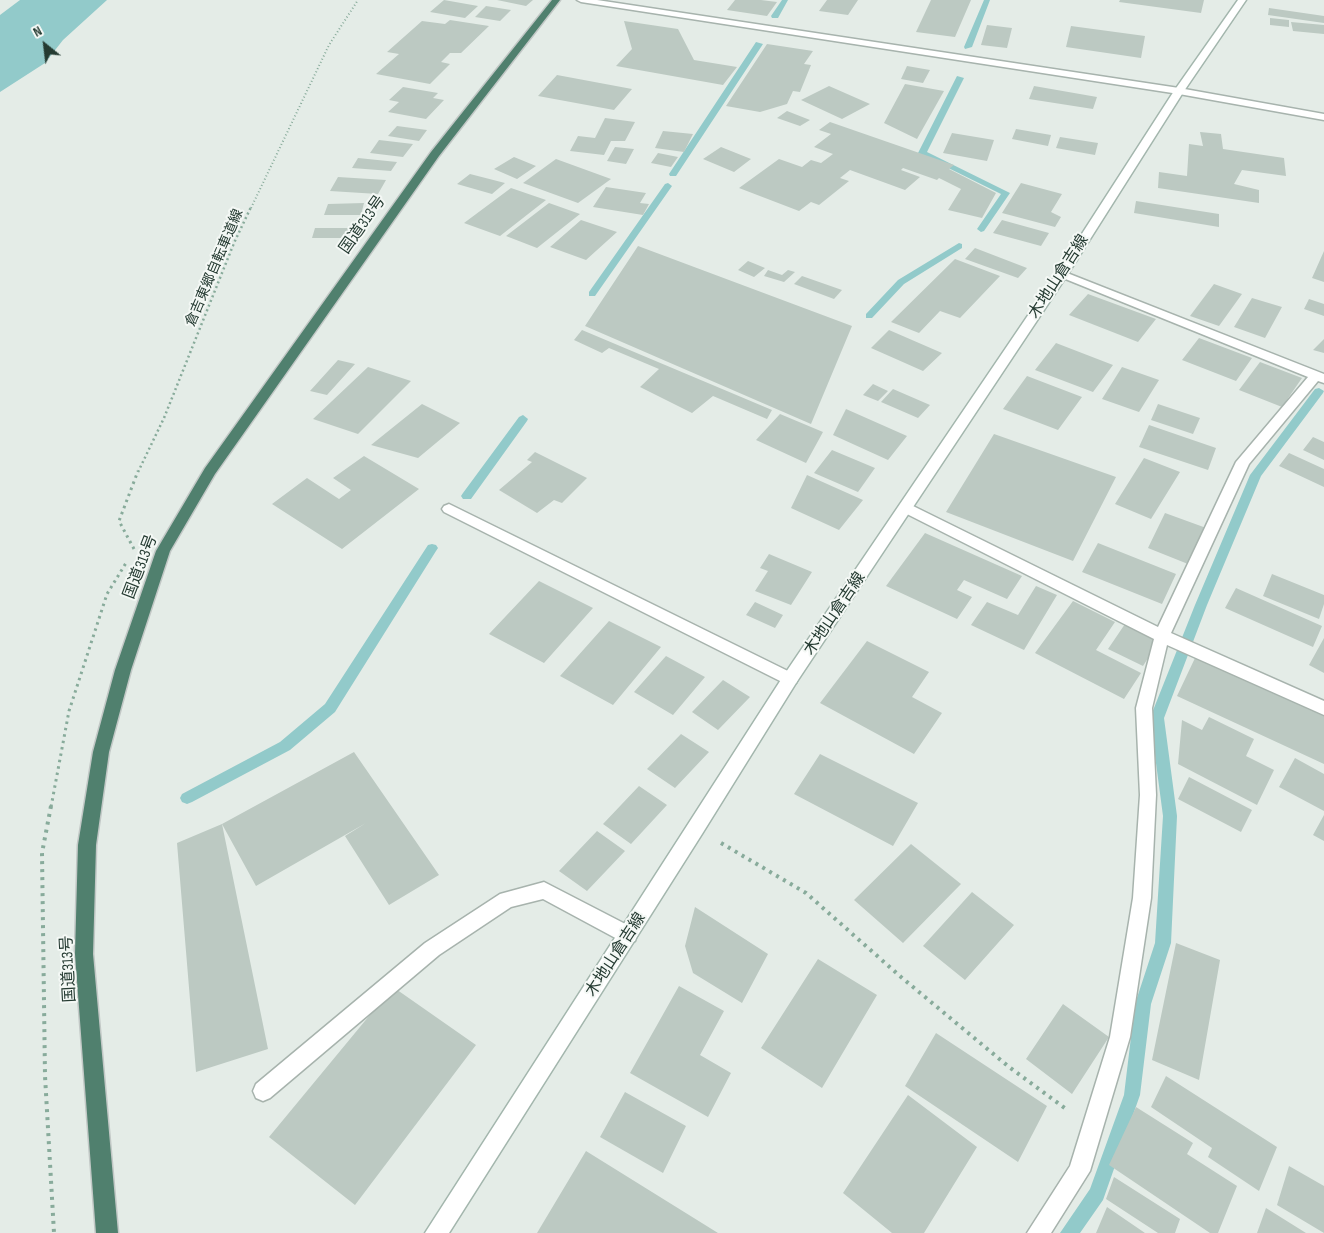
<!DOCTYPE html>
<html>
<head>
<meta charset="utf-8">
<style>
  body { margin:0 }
  #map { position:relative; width:1324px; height:1233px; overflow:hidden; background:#e4ece7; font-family:"Sofia Sans Condensed",sans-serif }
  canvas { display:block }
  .north { position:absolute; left:20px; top:20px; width:50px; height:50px; -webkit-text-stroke:4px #f4f8f5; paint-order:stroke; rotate:331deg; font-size:14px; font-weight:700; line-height:20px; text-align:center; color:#253b32 }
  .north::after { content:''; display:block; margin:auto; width:18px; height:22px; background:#253b32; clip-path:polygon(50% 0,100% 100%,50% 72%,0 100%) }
</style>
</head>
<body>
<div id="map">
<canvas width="1324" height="1233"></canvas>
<div class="north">N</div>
</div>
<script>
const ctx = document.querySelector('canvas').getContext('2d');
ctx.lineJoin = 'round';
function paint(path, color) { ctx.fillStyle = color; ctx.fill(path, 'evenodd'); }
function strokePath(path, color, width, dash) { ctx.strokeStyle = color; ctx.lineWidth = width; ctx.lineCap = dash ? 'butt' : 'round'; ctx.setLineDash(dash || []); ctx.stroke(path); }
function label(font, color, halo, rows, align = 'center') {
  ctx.font = font + ' "Sofia Sans Condensed","Noto Sans JP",sans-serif'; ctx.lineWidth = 4; ctx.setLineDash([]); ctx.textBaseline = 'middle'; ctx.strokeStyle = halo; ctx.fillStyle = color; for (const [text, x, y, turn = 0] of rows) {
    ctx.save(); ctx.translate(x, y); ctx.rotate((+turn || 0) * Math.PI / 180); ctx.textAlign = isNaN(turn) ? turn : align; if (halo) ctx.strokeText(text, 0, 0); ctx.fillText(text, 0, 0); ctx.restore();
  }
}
const water = new Path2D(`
  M20,0h87l-44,40 -18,23 -45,29v-77z`);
const stream = new Path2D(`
  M782,0h6l-10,18h-6l-1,-2z
  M984,0h6l-18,47 -7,2 -1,-2z
  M756,42l7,2 -87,132h-6l-1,-2z
  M957,76l7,2 -37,74 83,41 -26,38 -3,1 -4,-3 24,-35 -83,-41z
  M668,183l4,3 -77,110h-6v-4l76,-108z
  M959,243l3,1v4l-58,36 -32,34h-6v-4l32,-34z
  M1319,388l5,3 -1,2 -62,83 -54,129 -43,113 13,98 -6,127 -20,61 -11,91 -37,105 -23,33h-20l30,-44 34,-94 11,-91 20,-61 8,-127 -13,-98 45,-113 55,-130 65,-86z
  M523,415l5,4 -1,2 -56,78h-8l-2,-3 2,-3 56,-76z
  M432,544l4,1 2,3 -2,3 -101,161 -45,38 -98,52 -5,2 -5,-2 -2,-4 2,-4 98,-52 45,-38 103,-159z`);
const building = new Path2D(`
  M444,0l34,6 -13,12 -35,-6z
  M497,0h36l-7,6z
  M735,0h26l16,2 -10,14 -40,-6z
  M827,0h31l-10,15 -29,-4z
  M931,0h40l-16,37 -39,-5z
  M1120,0h84l-3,13 -82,-11z
  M486,6l25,4 -11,11 -25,-4z
  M1269,8l55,8v7l-56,-8z
  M1270,18l19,2v7l-19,-2z
  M450,20l39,6 -28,27h-11l-9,9 9,2 -20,20 -54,-10 23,-20 -12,-2 35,-31 23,3z
  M624,21l54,8 16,31 43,7 -14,18 -107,-19 16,-17z
  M1291,22l33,3v9l-31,-3z
  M987,25l25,3 -5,20 -26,-3z
  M1071,26l74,10 -4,22 -75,-11z
  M767,44l46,7 -9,13 7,1 -11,27 -7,-1 -6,13 -27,8 -34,-6z
  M907,66l23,4 -7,13 -22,-4z
  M557,75l75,14 -18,21 -76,-14z
  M905,84l39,7 -27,48 -33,-16z
  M829,86l41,18 -28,15 -41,-19z
  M1034,86l63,11 -4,12 -64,-10z
  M403,87l35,6 -5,5 11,2 -18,19 -38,-7 11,-10 -10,-2z
  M787,111l23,9 -10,6 -23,-8z
  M605,118l30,4 -10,19h-14l-7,14 -34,-4 8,-15 17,2z
  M830,122l124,43 -5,4 47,24 -14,25 -34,-8 13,-21 -22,-11 -2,2 -34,-12 -2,2 19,7 -15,13 -55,-20 -10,8 9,3 -30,24 -8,-3 -12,9 -60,-23 40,-29 23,8 9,-7 10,3 12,-9 -19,-7 17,-13 -12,-4z
  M397,126l30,4 -8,11 -31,-5z
  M1016,129l35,6 -3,11 -36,-7z
  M663,131l30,3 -9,18 -29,-4z
  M1200,132l21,2 2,15 61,9 2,18 -44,-6 -8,14 25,6v13l-101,-15 1,-16 28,4 2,-32 14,2z
  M952,133l42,7 -7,21 -44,-8z
  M1060,137l38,6 -3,12 -39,-7z
  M379,140l34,4 -10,13 -33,-4z
  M615,147l19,2 -8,15 -19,-3z
  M721,147l30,12 -17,13 -31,-13z
  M658,153l20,4 -7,10 -20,-4z
  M514,157l22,9 -19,13 -23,-10z
  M358,158l39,4 -6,9 -39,-3z
  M556,159l55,20 -33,24 -55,-20z
  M470,174l35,9 -13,11 -35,-10z
  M338,177l48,3 -8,14 -48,-3z
  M1021,183l41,11 -11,18 10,5 -6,10 -53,-14z
  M606,187l40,6 -6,10 9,1 -6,11 -50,-8z
  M511,188l35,12 -46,36 -36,-13z
  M1136,201l83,13v13l-85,-14z
  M364,203l-3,12h-37l4,-11z
  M549,203l31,11 -43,34 -31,-12z
  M581,220l36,12 -31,28 -36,-13z
  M1002,220l47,13 -8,13 -48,-13z
  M315,228h37l-2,10h-38z
  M638,246l214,80 -41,98 -226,-98z
  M975,248l52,20 -9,10 -53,-19z
  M1324,251v31l-12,-4z
  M955,259l45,17 -40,42 -20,-7 -21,22 -28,-11z
  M748,261l17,7 -11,9 -16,-7z
  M768,270l14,5 6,-5 7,2 -11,10 -20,-6z
  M802,276l40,14 -8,9 -40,-15z
  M1214,284l28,10 -23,32 -29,-10z
  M1088,294l68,25 -18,23 -69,-27z
  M1252,298l30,9 -17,31 -31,-11z
  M1309,299l15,5v12l-20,-7z
  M582,330l190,80 -5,9 -54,-23 -21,17 -52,-26 19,-18 -50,-21 -7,5 -28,-13z
  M889,330l53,23 -19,18 -52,-23z
  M1199,338l53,20 -16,23 -54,-21z
  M1324,339v14l-11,-3z
  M1056,343l57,22 -20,27 -58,-22z
  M338,360l17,4 -28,31 -17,-4z
  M1260,362l42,16 -20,29 -43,-17z
  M368,367l43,14 -53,53 -45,-15z
  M1122,367l37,13 -20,32 -37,-13z
  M1027,376l55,21 -24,33 -55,-21z
  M873,384l15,7 -10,10 -15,-6z
  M893,389l37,16 -12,13 -37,-16z
  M422,404l38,19 -42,35 -47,-13z
  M1158,404l42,14 -7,16 -42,-14z
  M846,409l61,27 -19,24 -55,-25z
  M780,414l43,18 -17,31 -50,-23z
  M1149,425l67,23 -8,22 -69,-23z
  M994,434l122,43 -43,84 -127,-49z
  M1313,437l11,5v18l-21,-10z
  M832,450l43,18 -17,24 -44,-19z
  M535,452l52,26 -25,25 -8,-3 -17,13 -38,-23 33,-28 -5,-2z
  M1289,453l35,16v18l-45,-21z
  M364,456l55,33 -77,60 -70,-45 35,-26 32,21 12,-9 -18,-12z
  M1144,458l36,14 -29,47 -36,-15z
  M807,475l56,25 -24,30 -48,-22z
  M1165,513l44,16 -16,37 -45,-18z
  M925,533l97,43 -15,23 -43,-19 -7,10 15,7 -15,22 -71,-33z
  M1098,543l78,31 -14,30 -80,-32z
  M769,554l43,18 -21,33 -36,-14 13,-20 -8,-3z
  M1272,574l52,21v9l-5,15 -56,-23z
  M539,581l54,27 -49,55 -55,-29z
  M1036,586l21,9 -33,55 -53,-25 16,-23 31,13z
  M1236,588l86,38 -9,21 -88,-39z
  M1073,601l42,21 -19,28 45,23 -17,26 -89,-46z
  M755,602l28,13 -8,13 -29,-13z
  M609,621l52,26 -48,58 -53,-29z
  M1125,624l34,17 -16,25 -35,-17z
  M1324,638v35l-15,-8z
  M867,641l62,31 -17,25 30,16 -28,41 -94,-51z
  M666,656l39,21 -32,38 -39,-23z
  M1195,658l129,57v49l-147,-68z
  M723,680l27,17 -32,33 -26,-18z
  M1209,717l45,22 -8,17 28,14 -17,35 -79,-41 4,-44 20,10z
  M681,734l28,18 -34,36 -28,-19z
  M354,752l85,123 -50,30 -44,-69 21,-13 -110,63 -34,-62z
  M820,754l98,49 -25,43 -99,-52z
  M1295,758l29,16v37l-45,-24z
  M1189,777l63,33 -11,22 -63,-33z
  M639,786l28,19 -36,39 -28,-20z
  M1324,815v26l-11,-6z
  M222,824l46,225 -72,23 -19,-229z
  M597,831l28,20 -38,40 -28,-20z
  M911,844l50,40 -58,59 -49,-43z
  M972,892l42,33 -49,55 -42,-34z
  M695,907l73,47 -26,49 -49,-30 -8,-27z
  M1176,943l44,17 -21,120 -47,-20z
  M818,959l59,36 -55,93 -61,-40z
  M679,986l45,25 -24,44 31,18 -23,44 -78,-44z
  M393,987l83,58 -121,160 -86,-68z
  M1063,1004l46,33 -37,57 -46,-35z
  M936,1033l111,73 -29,56 -113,-76z
  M1166,1076l111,71 -18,44 -51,-34 4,-9 -61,-41z
  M625,1092l61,34 -23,47 -63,-36z
  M908,1095l69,52 -53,86h-32l-49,-40z
  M1136,1107l57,36 -6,11 50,32 -19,47h-8l-101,-68z
  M586,1151l132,82h-181z
  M1289,1166l35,20v47l-47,-28z
  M1114,1177l66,42 -5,14h-17l-52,-34z
  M1107,1207l38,26h-49z
  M1266,1208l40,25h-49z`);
const pathFar3 = new Path2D(`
  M251,208l78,-163 29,-45`);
const pathFar2 = new Path2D(`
  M138,472l26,-54 70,-175 17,-36`);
const pathFar1 = new Path2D(`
  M134,549l-15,-28 19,-50
  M51,807l18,-96 38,-117 19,-31`);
const path = new Path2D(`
  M51,806l-9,47 3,223 9,157
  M721,843l85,50 95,84 108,90 57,42`);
const service = new Path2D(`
  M449,504l347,171 2,4 -2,4 -6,2 -6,-2 -340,-171 -2,-3 2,-3z
  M544,882l91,47 2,6 -2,6 -7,3 -7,-3 -78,-42 -32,8 -72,48 -169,143 -7,3 -7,-3 -3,-7 3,-7 169,-141 75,-49z`);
const minor = new Path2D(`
  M1062,271l262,103v9l-6,-2 -69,83 -78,169 153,68v14l-157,-70 -15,63 4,87 -5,103 -21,139 -40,134 -39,62h-24l43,-67 40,-129 23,-139 7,-103 -4,-87 18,-69 -253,-128 -2,-3 2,-3h10l247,122 78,-165 72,-85 -250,-101 -2,-2z`);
const tertiary = new Path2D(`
  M577,0h20l582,88 145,26v6l-145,-26 -598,-92z`);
const secondary = new Path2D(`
  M1238,0h8l-62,91 -116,183 -272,409 -94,151 -253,399h-24l359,-558 272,-401 118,-183z`);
const trunk = new Path2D(`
  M552,0h8l-121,156 -224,318 -45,77 -39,119 -22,82 -13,93 -3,109 25,279h-22l-21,-279 3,-109 15,-93 22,-82 41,-119 49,-83 226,-316z`);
const farStreetnames = [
  ["倉吉東郷自転車道線",215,268,-67]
];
const streetNames = [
  ["国道313号",363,225,-55],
  ["木地山倉吉線",1059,277,-57],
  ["国道313号",141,567,-69],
  ["木地山倉吉線",835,614,-56],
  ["木地山倉吉線",616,955,-57],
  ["国道313号",69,969,-93]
];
paint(water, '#92caca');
paint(stream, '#92caca');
paint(building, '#bcc9c2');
strokePath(service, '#a7b3ad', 3);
strokePath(minor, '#a7b3ad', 3);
strokePath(tertiary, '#a7b3ad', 3);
strokePath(secondary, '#a3b6ad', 3);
strokePath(trunk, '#c2c8c6', 3);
strokePath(pathFar3, '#88ab9b', 2, [1, 2.5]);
strokePath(pathFar2, '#88ab9b', 2.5, [2, 3]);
strokePath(pathFar1, '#88ab9b', 3, [2.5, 4]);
strokePath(path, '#88ab9b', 4, [3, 5]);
paint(service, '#fff');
paint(minor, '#fff');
paint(tertiary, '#fff');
paint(secondary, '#fff');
paint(trunk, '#50806e');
label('14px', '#253b32', '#f4f8f5', farStreetnames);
label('16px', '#253b32', '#f4f8f5', streetNames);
</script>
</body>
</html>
